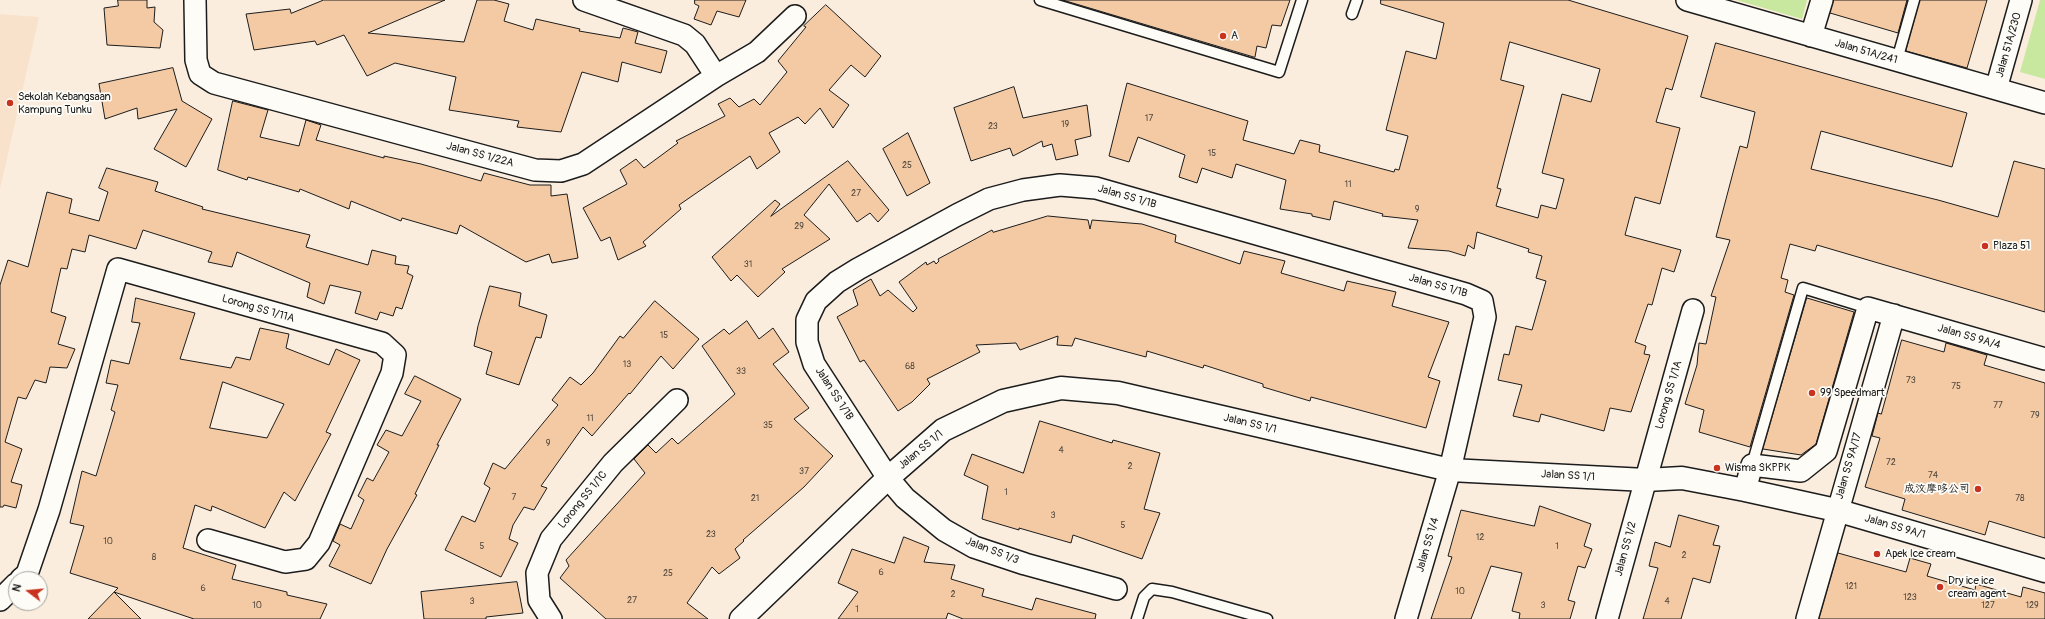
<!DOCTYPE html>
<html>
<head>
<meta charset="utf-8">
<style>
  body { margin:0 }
  #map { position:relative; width:2045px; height:619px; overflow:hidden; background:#faedde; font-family:Pangolin,sans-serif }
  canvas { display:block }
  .north { position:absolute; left:8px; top:571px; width:40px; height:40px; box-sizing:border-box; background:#fdfcf7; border:1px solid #a3a29f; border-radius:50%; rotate:286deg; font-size:11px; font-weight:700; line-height:16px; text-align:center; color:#1c1c1c }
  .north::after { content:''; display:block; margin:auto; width:14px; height:18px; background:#c8321e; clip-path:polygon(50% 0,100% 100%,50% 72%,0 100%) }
</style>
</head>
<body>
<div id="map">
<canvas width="2045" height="619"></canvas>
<div class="north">N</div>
</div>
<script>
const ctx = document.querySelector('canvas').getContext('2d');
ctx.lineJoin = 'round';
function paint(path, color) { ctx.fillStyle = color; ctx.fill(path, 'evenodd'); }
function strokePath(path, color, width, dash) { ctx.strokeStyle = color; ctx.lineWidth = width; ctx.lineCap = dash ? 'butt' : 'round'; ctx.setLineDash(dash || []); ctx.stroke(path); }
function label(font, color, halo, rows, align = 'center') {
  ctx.font = font + ' Pangolin,"LXGW WenKai TC",sans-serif'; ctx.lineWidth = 3.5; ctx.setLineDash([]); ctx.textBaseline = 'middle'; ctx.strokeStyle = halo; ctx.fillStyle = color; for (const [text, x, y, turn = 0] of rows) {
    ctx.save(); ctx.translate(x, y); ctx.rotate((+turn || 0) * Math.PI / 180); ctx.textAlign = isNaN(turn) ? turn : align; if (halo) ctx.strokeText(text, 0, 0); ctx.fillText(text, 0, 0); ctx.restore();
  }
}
const built = new Path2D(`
  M0,14l39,3 -39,172z`);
const green = new Path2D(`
  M1736,0h71l-5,19z
  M2040,0h5v79l-25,-7z`);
const building = new Path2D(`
  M118,0h29v8l8,-1 -1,15 9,8 -3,18 -53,-3 -3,-37 14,-2z
  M324,0h121l-77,33 96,9 13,-42h17l15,4 -5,17 29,9 3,-11 44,10 -1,2 41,7 3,-10 15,4 -3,11 32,8 -6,22 -39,-11 -4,20 -36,-10 -21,60 -44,-5 2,-6 -70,-11 7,-33 -61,-14 -28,13 -23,-41 -27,10 -2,-4 -61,9 -8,-36 44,-5 1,4z
  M695,0h51l-7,17 -22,-6 -6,14 -17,-6 5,-13 -4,-2z
  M1063,0h227l-9,26 -9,-1 -6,23 -9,-2 -2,11z
  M1381,0h187l120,36 -16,54 -6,-2 -10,34 24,6 -20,76 -25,-7 -10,38 56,15 -7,22 -12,-4 -10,37 -4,-1 -13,38 11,4 -2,8 6,1 -19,57 -21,-4 -6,23 -63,-17 -2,8 -26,-6 9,-31 -24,-5 6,-26 5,1 7,-29 16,4 14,-49 -10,-3 6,-22 -14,-4 1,-3 -52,-17 -3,17 -6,-4 -3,11 -16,-5 -41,-3 10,-28 -36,-4 1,-2 -49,-13 -4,19 -18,-4v-2l-32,-5 6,-29 -50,-16 -4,14 -30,-10 -5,15 -18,-6 6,-22 -47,-18 -9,25 -20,-6 18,-73 121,38 -5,19 51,14 6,-14 20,5 -1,7 75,20 1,-3 4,1 9,-34 -22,-6 20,-79 30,8 8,-36 -63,-19zM1510,42l90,27 -9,33 -29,-8 -20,79 22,6 -8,30 -15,-4 -3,13 -42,-12 5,-17 -4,-1 27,-102 -23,-6z
  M1834,0h73l-9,33 -68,-20z
  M1920,0h67l-20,68 -61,-17z
  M826,5l55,51 -16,21 -14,-12 -22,25 20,15 -16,23 -13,-20 -15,16 -7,-7 -29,16 11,19 -23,17 -7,-13 -71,49 2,4 -38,33 3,4 -28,14 -8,-23 -9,4 -18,-33 44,-24 -7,-14 16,-11 8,9 34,-25 -2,-2 49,-25 -7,-12 12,-6 9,9 15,-8 6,6 27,-33 -9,-11 28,-34 -2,-1z
  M1716,43l251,70 -15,54 -131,-36 -10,38 127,31 60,17 16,-56 31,8v143l-228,-67 -2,6 -25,-7 -9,34 7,2 -3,12 9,3 -44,152 -51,-15 5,-22 -19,-6 12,-39 2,-22 7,1 10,-47 -5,-1 19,-56 -14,-3 24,-91 7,2 8,-36 -54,-15z
  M173,68l9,33 30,18 -26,48 -32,-18 23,-40 -39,10 -1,-11 -32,11 -6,-35z
  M1014,87l9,31 64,-13 4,31 -16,4 3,15 -22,5 -4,-16 -9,3 -1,-6 -29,15 -3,-8 -39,13 -17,-53z
  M233,101l35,9 -8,27 39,9 7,-26 15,5 -5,15 68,18v-2l37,8 60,17 3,-8 46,12h21v11l16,-2 11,64 -26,5 -3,-9 -23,8 -66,-37 -3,9 -55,-16 -1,3 -50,-20 -2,8 -49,-20 -1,3 -51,-15 -1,3 -29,-10z
  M908,133l22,50 -23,13 -24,-47z
  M848,161l41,49 -11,12 -8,-9 -13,9 -28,-38 -25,31 26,24 -48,30 3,3 -27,25 -21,-22 -6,6 -19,-24 63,-57 5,4 -9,12z
  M107,168l51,14 -3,9 48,16 -1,2 108,26 -4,12 62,18 4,-15 24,6 -1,8 14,2 -2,7 6,3 -11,33 -6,-2 -3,9 -13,-4 -3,8 -22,-7 6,-21 -31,-7 -6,19 -17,-7 3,-14 -73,-31 -5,15 -24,-5 4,-10 -69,-22 -7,19 -47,-14 -4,17 -13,-3 -5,20 -6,-1 -10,44 15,5 -8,27 17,5 -8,19 -17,-1 -4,16 -11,-3 -9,19 -8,-2 -13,45 17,7 -11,33 11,3 -6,23 -12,-3 -1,2h-3v-222l8,-25 20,7 19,-75 25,7 -3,14 30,8 9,-29 -9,-4z
  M1048,216l40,4 2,9 2,-9 50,4 34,11 -1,7 65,22 4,-13 41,10 -4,12 63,18 3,-10 49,11 -4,14 57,16 -21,55 12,4 -14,47 -115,-31 -1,4 -47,-14v-3l-59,-19 -1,3 -56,-17 -1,6 -71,-19 -3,8 -15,-1 1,-9 -38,14 -4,-7 -40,2 4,7 -53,27 3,5 -18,18 -14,9 -34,-51 -4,2 -23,-45 21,-12 -5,-15 18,-11 9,17 8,-6 25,22 4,-4 -18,-26 27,-20 1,3 7,-4 2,3 3,-3 -1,-2 54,-29 1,2z
  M490,286l31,7 -2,13 28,9 -6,23 -5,-1 -17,48 -33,-11 6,-22 -18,-6 4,-20z
  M136,298l59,15 -15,46 51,9 5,-11 14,3 10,-32 29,6 -3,14 43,17 7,-16 24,11 -34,72 5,2 -36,67 -11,-9 -19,36 -53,-22 -1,5 -16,-6 -12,43 53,17 -4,14 55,13v3l40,9 -7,15h-126l-80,-27 27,27h-53l30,-31 -48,-15 14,-47 -14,-3 12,-52 14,5 19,-64 -4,-2 7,-25 -12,-2 5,-23 18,4 11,-41 -8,-1zM223,382l61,22 -17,34 -57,-10z
  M1807,298l47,14 -38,132 -15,11 -38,-6z
  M655,301l44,38 -26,30 -12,-13 -31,38 -1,-1 -37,43 -9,-9 -42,59 6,2 -13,22 -10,-3 -11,18 -4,14 9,4 -17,34 -56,-27 17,-34 13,6 15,-34 -6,-4 9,-21 12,6 53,-64 -6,-5 18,-23 11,8 12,-12 27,-37 3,2z
  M747,321l12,18 14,-11 16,24 -16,12 36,44 -15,11 39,37 -29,31 -61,53 1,1 -9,8 5,9 -21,16 -7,-7 -25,36 21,16h-102l-46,-41 9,-12 -3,-6 79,-87 -11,-14 14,-14 8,8 16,-15 6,6 57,-50 -33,-48 22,-17 5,5z
  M1902,340l42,12 2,-9 41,12 -3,10 61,18v155l-56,-17 -4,14 -83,-25 3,-11 -40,-12 15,-49 -8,-2 6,-23 3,1z
  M415,376l46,23 -24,46h2l-24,49 2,1 -30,54 -16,35 -42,-18 11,-21 -7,-4 7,-17 11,5 13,-29 -6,-4 9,-18 6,3 16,-29 -12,-7 9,-15 16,6 19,-35 -16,-7z
  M1040,421l72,22 1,-3 47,13 -16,56 16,4 -18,46 -69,-24 -2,8 -52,-15v2l-37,-11 6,-33 -24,-11 8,-21 51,19z
  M1540,506l51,18 -7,22 8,3 -7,19 -7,-2 -10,34 7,2 -5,17h-51l1,-6 -8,-2 10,-38 -31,-7 -20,53h-40l21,-62 -4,-1 13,-46 73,16z
  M1679,515l40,11 -6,19 7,1 -10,37 -17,-5 -12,41h-38l15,-51 -9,-2 6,-24 15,5z
  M904,537l25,10 -5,15 31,3 -4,14 33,10 -2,7 50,14 4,-12 60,16 -1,5h-132l-15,-6 -2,6h-108l20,-27 -20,-9 14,-34 42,14z
  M1838,553l68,19 4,-14 21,6 -4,12 48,14 1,-6 45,13 2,-10 22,6v26h-226z
  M517,582l6,31 -37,4v2h-62l-3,-27z`);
const service = new Path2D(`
  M1040,0l239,72 23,-72
  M1352,14l5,-14
  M1897,60l17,-60
  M1752,465l51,-177 65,20
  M1137,619l7,-22 8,-8 20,3 95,27`);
const minor = new Path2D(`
  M195,0l1,60 4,14 14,9 321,87 26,1 22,-7 133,-88 41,-24 38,-36
  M584,0l100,35 11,9 21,32
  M1687,0l358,103
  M1811,36l11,-36
  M1996,89l25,-89
  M1745,490l7,-25 49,6 25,-20 42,-143 177,51
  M21,579l6,-5 22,-64 69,-241 264,74 13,12 -3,18 -73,170 -13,16 -21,3 -77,-22
  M1116,589l-91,-25 -51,-17 -30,-17 -39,-32 -17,-20 -74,-114 -7,-22v-22l9,-19 21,-19 21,-13 99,-54 32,-16 34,-9 37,-5 36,3 370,106 16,7 3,16 -35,153 -44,149
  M0,600l16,-16
  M551,619l-12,-19 -2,-27 14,-34 62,-76 64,-63
  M1607,619l86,-309
  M1807,619l87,-304`);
const tertiary = new Path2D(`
  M741,619l147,-141 55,-48 60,-29 58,-13 57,5 332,77 196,10 36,-2 63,12 91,20 209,61`);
const markers = [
  [1223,36,4,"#c8321e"],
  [10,103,4,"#c8321e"],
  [1985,246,4,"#c8321e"],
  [1812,393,4,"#c8321e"],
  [1717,468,4,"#c8321e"],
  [1978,489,4,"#c8321e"],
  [1877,554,4,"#c8321e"],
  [1940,587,4,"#c8321e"]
];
const numberNames = [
  ["17",1149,119],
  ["19",1065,125],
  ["23",993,127],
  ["15",1212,154],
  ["25",907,166],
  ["11",1348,185],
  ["27",856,194],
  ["9",1417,210],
  ["29",799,227],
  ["31",748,265],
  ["15",664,336],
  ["13",627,365],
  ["68",910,367],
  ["33",741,372],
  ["73",1911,381],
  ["75",1956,387],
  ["77",1998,406],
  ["79",2035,416],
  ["11",590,419],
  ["35",768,426],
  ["9",548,444],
  ["4",1061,451],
  ["72",1891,463],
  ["2",1130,467],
  ["37",804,472],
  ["74",1933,476],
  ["1",1006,493],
  ["7",514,498],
  ["21",755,499],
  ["78",2020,499],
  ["3",1053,516],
  ["5",1123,526],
  ["23",711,535],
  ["12",1480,538],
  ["10",108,542],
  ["5",482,547],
  ["1",1557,547],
  ["2",1684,556],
  ["8",154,558],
  ["6",881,573],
  ["25",668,574],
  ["121",1851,587],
  ["6",203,589],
  ["10",1460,592],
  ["2",953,595],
  ["123",1910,598],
  ["27",632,601],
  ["3",472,602],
  ["4",1667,602],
  ["10",257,606],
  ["3",1543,606],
  ["127",1988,606],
  ["129",2032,606],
  ["1",857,610]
];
const poiNames = [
  ["A",1231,36],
  ["Sekolah Kebangsaan",18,97],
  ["Kampung Tunku",18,110],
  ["Plaza 51",1993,246],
  ["99 Speedmart",1820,393],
  ["Wisma SKPPK",1725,468],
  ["成汶摩哆公司",1970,489,"right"],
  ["Apek Ice cream",1885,554],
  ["Dry ice ice",1948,581],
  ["cream agent",1948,594]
];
const streetNames = [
  ["Jalan 51A/230",2009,45,-74],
  ["Jalan 51A/241",1866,52,16],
  ["Jalan SS 1/22A",480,155,15],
  ["Jalan SS 1/1B",1127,197,16],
  ["Jalan SS 1/1B",1438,286,16],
  ["Lorong SS 1/11A",258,309,16],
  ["Jalan SS 9A/4",1969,337,16],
  ["Jalan SS 1/1B",834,394,57],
  ["Lorong SS 1/1A",1669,395,-74],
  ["Jalan SS 1/1",1250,424,13],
  ["Jalan SS 1/1",921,450,-40],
  ["Jalan SS 9A/17",1849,466,-74],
  ["Jalan SS 1/1",1568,476,3],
  ["Lorong SS 1/1C",583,500,-51],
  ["Jalan SS 9A/1",1895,527,16],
  ["Jalan SS 1/4",1428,545,-74],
  ["Jalan SS 1/2",1626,549,-75],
  ["Jalan SS 1/3",992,551,21]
];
paint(built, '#f8e2cc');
paint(green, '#c9e89f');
paint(building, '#f3caa3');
strokePath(building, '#1c1c1c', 1);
strokePath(service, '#1c1c1c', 13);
strokePath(minor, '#1c1c1c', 24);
strokePath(tertiary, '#1c1c1c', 25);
strokePath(service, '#fdfcf7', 10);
strokePath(minor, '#fdfcf7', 21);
strokePath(tertiary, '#fdfcf7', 22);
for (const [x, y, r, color] of markers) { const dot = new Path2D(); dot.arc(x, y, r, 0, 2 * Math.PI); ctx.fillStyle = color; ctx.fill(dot); strokePath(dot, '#fdfcf7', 1.5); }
label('9px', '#52483e', null, numberNames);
label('11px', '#1c1c1c', '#fdfcf7', poiNames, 'left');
label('11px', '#1c1c1c', '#fdfcf7', streetNames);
</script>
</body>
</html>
